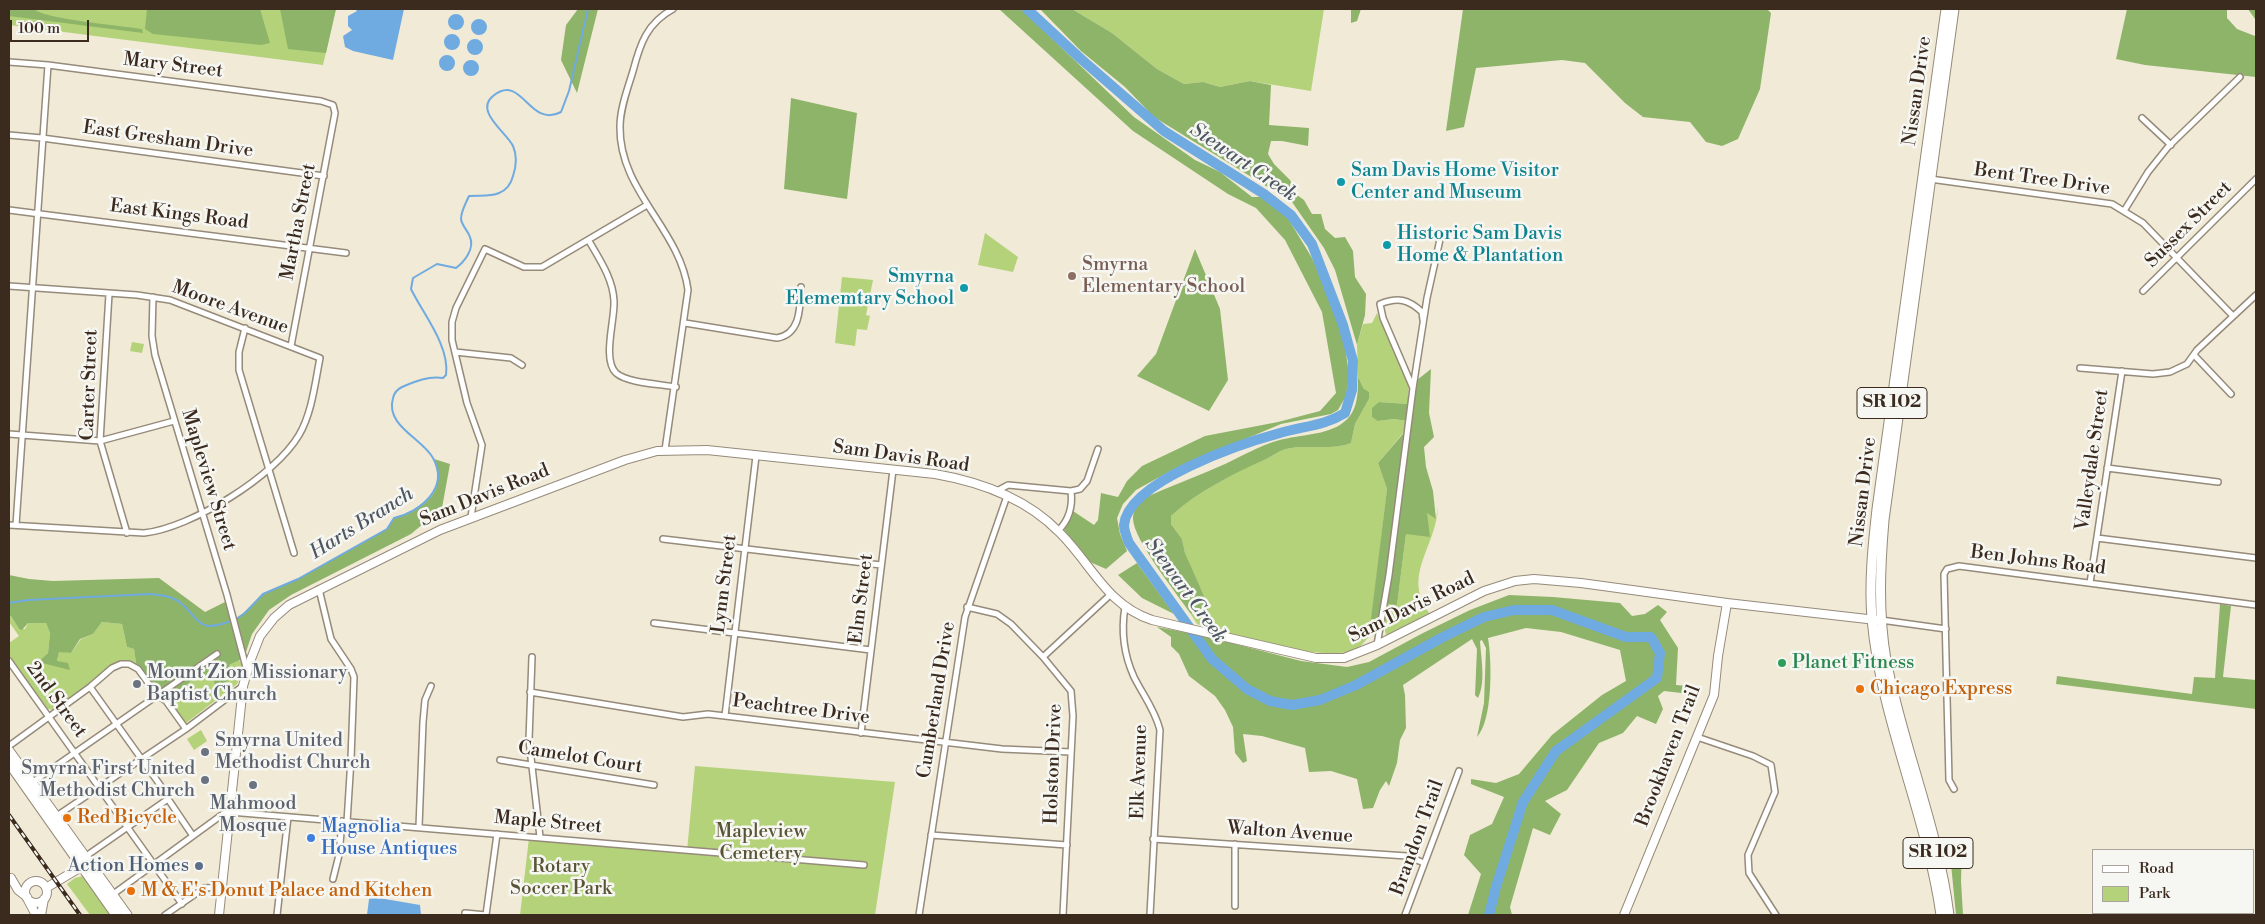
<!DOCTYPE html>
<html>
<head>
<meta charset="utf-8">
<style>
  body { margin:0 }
  #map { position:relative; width:2265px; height:924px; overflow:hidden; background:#f1ead7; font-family:"Libre Bodoni",serif }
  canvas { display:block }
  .frame { position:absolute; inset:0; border:10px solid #3b2a1e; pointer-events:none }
  .legend { position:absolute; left:2092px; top:849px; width:162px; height:65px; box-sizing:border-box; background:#f6f6f2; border:1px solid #aba49d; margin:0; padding:6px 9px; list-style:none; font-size:15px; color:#3b2a1e }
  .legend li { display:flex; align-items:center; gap:10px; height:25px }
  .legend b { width:25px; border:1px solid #aba49d }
  .scale { position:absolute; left:10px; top:20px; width:79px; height:22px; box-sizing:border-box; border:2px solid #3b2a1e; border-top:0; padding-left:6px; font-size:15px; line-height:18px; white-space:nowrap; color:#3b2a1e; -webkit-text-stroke:4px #f6f6f2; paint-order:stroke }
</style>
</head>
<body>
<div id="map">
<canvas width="2265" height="924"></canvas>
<div class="frame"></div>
<ul class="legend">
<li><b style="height:6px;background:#fff"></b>Road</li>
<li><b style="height:14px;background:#b3d279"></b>Park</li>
</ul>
<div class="scale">100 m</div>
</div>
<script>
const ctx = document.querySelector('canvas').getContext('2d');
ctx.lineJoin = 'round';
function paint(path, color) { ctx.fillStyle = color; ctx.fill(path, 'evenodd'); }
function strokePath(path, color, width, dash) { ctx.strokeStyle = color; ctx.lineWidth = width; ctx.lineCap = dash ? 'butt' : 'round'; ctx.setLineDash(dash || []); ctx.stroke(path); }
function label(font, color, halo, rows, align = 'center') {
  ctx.font = font + ' "Libre Bodoni",serif'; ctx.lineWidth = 5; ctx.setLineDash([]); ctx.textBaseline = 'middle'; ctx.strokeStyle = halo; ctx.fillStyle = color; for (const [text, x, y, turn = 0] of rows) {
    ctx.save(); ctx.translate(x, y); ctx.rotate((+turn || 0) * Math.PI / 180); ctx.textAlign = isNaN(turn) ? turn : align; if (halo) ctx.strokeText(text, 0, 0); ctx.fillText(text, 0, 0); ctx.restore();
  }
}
const green = new Path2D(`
  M9,9h327l-13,56 -314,-40z
  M1072,9h252l-13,82 -61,-10 -30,6 -17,-5 -19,2 -27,-15 -45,-36z
  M985,233l33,24 -5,15 -35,-7z
  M842,277l31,3 -7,35 4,1 -3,14 -10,-1 -2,17 -20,-3z
  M1377,313l32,70 -1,21 -29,-2 -1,19 16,-2 13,2 -4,12 -25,30 9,26 -17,146c-4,5 -8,11 -14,14 -30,15 -126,-14 -159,-25l-7,-11 19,1 -24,-61 -3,-14 -11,-15v-8c26,-24 62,-42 94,-57 7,-3 14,-8 21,-10 21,-5 45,2 65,-6l4,-19 14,-25 -11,-22 -1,-32 6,-21 9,-1z
  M132,342l12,2 -2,9 -12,-2z
  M1438,507c-2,41 -37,69 -8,107l-44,21 -3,-14 1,-17 13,1 9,-71 21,-22 9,7z
  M9,616h2l8,13h6l3,-6h18l4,10 -2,20 -10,9 19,-1 2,-10 12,2 10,-14 12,-5 9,-12 20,2 5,23 7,2 2,14 5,7 -19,-7 -68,47 -6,-1 -39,-51v-15l10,-7 -10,-14z
  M239,660l5,7 -7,17 -51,39 -24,-28 2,-2 7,4 29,-23 13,5 5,13 11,-27z
  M201,730l6,11 -13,9 -7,-11z
  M695,766l200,16 -20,133h-355l9,-77 158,13z
  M83,876l30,39h-23l-23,-31 8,-6z`);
const forest = new Path2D(`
  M9,9h25c9,10 90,17 108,20l1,4 -134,-17z
  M147,9h113l10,34 -9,2 -108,-11 -8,-5z
  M280,9h56l-10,44 -38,-4z
  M578,9h20l-21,84 -16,-33 5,-35z
  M999,9h22l113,108 61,43 25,12 32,25h11l23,18 26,43 27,63 6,26 4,27 -3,22 -8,14 -7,4 -50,10 -107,45 -38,21 -13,14 -6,14 3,16 7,17 -21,18 -16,-7 -26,-32 9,-19 21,14 4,-5 3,-27 17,4 9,-16 15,-15 63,-30 73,-14 42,-11 16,-18 -14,-81 -37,-72 -29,-32 -28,-14 -95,-63z
  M1040,9h32l40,24 45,36 27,15 19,-2 17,5 30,-6 21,4 -2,40 40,3 -1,18 -26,-5h-11l-3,13 6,10 16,16 7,15 7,5 8,14h9l4,15 10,9 10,-1 8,14 2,26 11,17 -1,21 -8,30 -22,-75 -11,-22 -32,-46 -138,-85 -29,-30 -44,-36z
  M1351,9h10l-4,12 -6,2z
  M1463,9h304l4,4 -11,76 -22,50 -16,7 -16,-4 -16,-20 -47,-5 -18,-14 -40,-40 -23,-3 -86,8 -12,59 -18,4z
  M2127,9h100v9l10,11 18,7v-17l-7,-10h8v68l-111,-12 -29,-6z
  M791,98l66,15 -10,86 -63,-10z
  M1195,249l25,60 8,71 -19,31 -72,-35 19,-22z
  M1431,369l-2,44 5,24 -10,10 2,20 7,24 3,28 -9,-6 3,24 -24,-3 -9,71 -12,-1 -3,16 -11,-1 16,-130 -9,-26 30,-35 5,-40 4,-8z
  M1358,377l6,12 5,3v7l-14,25 -4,19c-20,8 -44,1 -65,6 -7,2 -14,7 -20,10 -33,15 -69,33 -95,57v8l11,15 3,14 18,41 6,20 -19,-1c-14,-21 -56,-72 -57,-94 0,-10 5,-14 11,-21 27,-12 54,-22 81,-34 21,-10 41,-22 64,-26 19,-4 46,-4 60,-21 9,-10 9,-27 9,-40z
  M1379,402l29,2 -1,17 -13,-2 -16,2 -6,-4v-9z
  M434,459l16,5 -8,44 -31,26 -120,61 -22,15 -17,24 -8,24 -15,7 3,9 -14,19 -5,-14 -13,-5 -29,23 -15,-6 -20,-28 -2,-14 -7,-2 -5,-23 -20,-2 -9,12 -13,5 -9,14 -12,-1 -2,9 11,2 2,7 -32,-8 10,-9 2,-20 -4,-10h-18l-6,7 -3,-1 -8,-13h-2v-41l20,4 24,2 106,-3 46,34 20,-10 4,4 4,14 5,-2 25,-24 35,-15 89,-50 7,-11c18,-4 44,-18 44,-40 0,-6 -3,-13 -4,-19z
  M1137,563l37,51 -32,-16 -24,-23z
  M1509,595l44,2 67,6 12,13 13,-2 13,-9 9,7 -7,8 18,28 -2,37 26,2 -3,8 -35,-4 -6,5 5,13 -7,15 -19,-8 -14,17 -24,10 -32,47 -22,11 16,13 -11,21 -17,-7 -23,79 2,8h-44l13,-41 -17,-19 6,-20 22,-11 12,-27 -33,-13v-5l25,4 23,-9 33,-39 50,-40 24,-14 -6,-31 -59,-18 -35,-4 -38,10c4,23 5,82 -11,99l7,-34 2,-55 -4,-8 -2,1c1,17 6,41 -2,57l-3,-3 2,-46 -5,-10 -69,46 2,10 1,33 -6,12 -3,23 -8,23 -3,-5 -6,9 -7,18 -10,1 -6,-30 -26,-8 -22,1 -4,-24 -43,-12 -19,-2 4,27 -4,2 -8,-10 -2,-26 -8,-17 -10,-14 -26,-20 -10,-22 -8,-8v-9l-14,-10 43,8 101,26 46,6 22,-5 54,-29 47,-23z
  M2220,604l11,2 -8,71 33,3v29l-200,-25 1,-8 135,18 2,-17 21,1z
  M1962,846l-1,35 2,34h-7l-6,-61z`);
const water = new Path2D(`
  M355,9h49l-11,51 -40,-9 -8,-4 -2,-11 9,-6 -4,-4v-10l9,-5z
  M448 22a8 8 0 1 1 16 0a8 8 0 1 1-16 0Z
  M471 27a8 8 0 1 1 16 0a8 8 0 1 1-16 0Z
  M444 42a8 8 0 1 1 16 0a8 8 0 1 1-16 0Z
  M467 47a8 8 0 1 1 16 0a8 8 0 1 1-16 0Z
  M439 63a8 8 0 1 1 16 0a8 8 0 1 1-16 0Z
  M463 68a8 8 0 1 1 16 0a8 8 0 1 1-16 0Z
  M373,897l47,8 1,10h-54l2,-16z`);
const stream = new Path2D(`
  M9,603l19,-3 122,-6c11,1 22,2 31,9 21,19 17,30 50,18
  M236,619l9,-6 18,-19 35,-15 89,-50 7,-11c26,-6 56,-30 39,-60 -11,-20 -48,-32 -40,-60 1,-5 5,-9 9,-11 14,-6 26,-11 41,-9l3,-3c4,-29 -23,-61 -35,-86l2,-11 24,-14 19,4c8,-6 19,-19 14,-31 -2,-6 -8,-11 -9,-18 0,-8 5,-16 8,-23 10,-1 21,1 30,-3 8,-3 12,-9 14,-17 3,-9 4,-21 0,-30 -6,-13 -39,-35 -20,-50 29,-24 36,33 68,16l8,-21 19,-82`);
const river = new Path2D(`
  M1027,9l54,50 83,72 100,63 27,21 21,29 31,81 10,36 -1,29 -7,23c-21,13 -41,13 -65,20 -37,10 -152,48 -156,92 0,5 3,13 5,18l83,116 35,30 23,12 22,4 28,-5 36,-15 87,-48 41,-20 30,-7h38l74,27h25l9,16 -3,25 -101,73 -33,51 -27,85 -7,28`);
const street = new Path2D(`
  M9,62l39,3 273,36 12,4 2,8 -44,233
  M2142,118l29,27
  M9,135l33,3 282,38
  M1930,179l182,25 31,19 90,93
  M9,210l337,43
  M2124,211l24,-39 20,-25 72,-70
  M589,241c11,19 24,38 25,60 1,19 -12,58 2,72 11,10 44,11 60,14
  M9,286l128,9 33,5 150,58c-5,25 -8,55 -21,77 -24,41 -108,93 -155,98l-135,-8
  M2143,291l113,-112
  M109,294l-9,147 27,92
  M153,297l-1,39 3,19 72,240 20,76
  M1423,320l-1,-8c-14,-13 -24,-15 -42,-8l3,14 30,70 14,-90 14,-63
  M685,323l92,15c24,-4 23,-31 24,-51
  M245,328l-6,24v18l55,183
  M455,352l56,6 11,7
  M2194,355l37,39
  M2080,368l73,6 17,-2 17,-8 10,-14 59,-55
  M9,434l91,7 74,-20
  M665,450l23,-160c-8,-61 -69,-99 -68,-163 0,-19 8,-39 13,-56 7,-27 14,-48 40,-62
  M2107,468l111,14
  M997,491l11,-6 63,6 9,-2 7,-8 11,-32
  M471,517l11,-72 -15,-42 -15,-63v-18l4,-14 29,-59 39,18h18l105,-62
  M16,525l32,-460
  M1058,531c11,-11 15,-24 13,-40
  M2097,538l159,20
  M663,539l218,26
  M2090,583l32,-212
  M319,589l12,50 20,30 3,8 -3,82 -4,63
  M967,607l30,7 14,10 32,33 28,34 2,25 -10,199
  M1125,607c-4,24 -1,48 9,70 9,18 21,33 26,53l-10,185
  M1881,620l65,9
  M654,623l217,27
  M1377,645l12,-70 24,-187
  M532,657l-3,83 11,97
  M1043,657l67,-62
  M9,661l173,243
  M90,687l78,109v3l25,37
  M530,692l153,25 25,-3 17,2 277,33 69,3
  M725,716l31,-260
  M861,733l32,-263
  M1697,737l56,19 18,9 4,27 -27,63 1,18 27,42
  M9,746l81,-59 22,-19 9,-4h8l9,5 19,26 9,6 20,28
  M500,760l154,25
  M30,784l187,-130
  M1954,789l-5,-9 -5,-206 3,-5 12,-3 297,39
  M55,817l131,-88 57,-43
  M419,827l4,-105 2,-22 6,-14
  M931,835l136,10
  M1153,839l239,16 15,1 17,7
  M86,859l3,-5 79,-55
  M333,879l6,-24 3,-34
  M112,895l111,-81 7,-2 634,53
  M1235,906v-62
  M165,915l39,-27 18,-1
  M277,915l11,-98
  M465,915v-2l21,2 11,-81
  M919,915l46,-298 42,-121
  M1405,915l54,-144`);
const secondary = new Path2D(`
  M11,878l7,12 9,7
  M25 892a11 11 0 1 1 22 0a11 11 0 1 1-22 0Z
  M46,888l35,-21 4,-6
  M28,900l8,15
  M41,915l3,-16
  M219,915l24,-229 8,-27 9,-23 14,-18 15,-13 151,-75 185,-70 32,-9 50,-1 228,24c46,8 91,24 124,58 32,31 47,73 93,88l164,38h28l33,-13 107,-54 31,-10 19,-2 47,4 146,20 149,17
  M1624,915l90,-220 4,-39 9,-53`);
const primary = new Path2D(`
  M9,751l118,164
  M9,763l107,152
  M1941,915c-14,-100 -60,-195 -69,-296 -3,-37 1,-74 5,-110l69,-500
  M1949,915c-11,-87 -46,-168 -63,-255 -8,-47 -6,-93 -2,-140l70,-511`);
const rail = new Path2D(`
  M9,815l71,100`);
const markers = [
  [1341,182,5,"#0f9aa8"],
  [1387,245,5,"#0f9aa8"],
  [1072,276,5,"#8d6e63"],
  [964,288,5,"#0f9aa8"],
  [1782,663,5,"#2e9e5b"],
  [137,684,5,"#6b7280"],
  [1860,689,5,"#e8710a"],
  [205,752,5,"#6b7280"],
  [205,780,5,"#6b7280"],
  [253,785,5,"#6b7280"],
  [67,818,5,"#e8710a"],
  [311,838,5,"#3f7fe0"],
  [199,866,5,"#5c6f8a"],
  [131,891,5,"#e8710a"]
];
const shields = [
  [1892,403,70],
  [1938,853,70]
];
const shieldNames = [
  ["SR 102",1892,403],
  ["SR 102",1938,853]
];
const streetNames = [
  ["Mary Street",173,66,7],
  ["Nissan Drive",1918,91,-82],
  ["East Gresham Drive",168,140,8],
  ["Bent Tree Drive",2042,180,8],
  ["East Kings Road",179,215,7],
  ["Martha Street",299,222,-79],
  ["Sussex Street",2189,225,-45],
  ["Moore Avenue",230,308,20],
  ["Carter Street",90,385,-88],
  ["Sam Davis Road",901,457,8],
  ["Valleydale Street",2093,460,-82],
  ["Mapleview Street",208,480,73],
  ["Nissan Drive",1864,492,-83],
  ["Sam Davis Road",485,496,-22],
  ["Ben Johns Road",2038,561,7],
  ["Lynn Street",725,584,-83],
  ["Elm Street",862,599,-83],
  ["Sam Davis Road",1412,608,-26],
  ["2nd Street",56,700,54],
  ["Cumberland Drive",937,700,-81],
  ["Peachtree Drive",801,710,7],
  ["Brookhaven Trail",1669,756,-69],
  ["Camelot Court",580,758,9],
  ["Holston Drive",1054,764,-88],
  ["Elk Avenue",1140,772,-88],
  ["Maple Street",548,823,5],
  ["Walton Avenue",1290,833,4],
  ["Brandon Trail",1418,838,-70]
];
const cultureNames = [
  ["Sam Davis Home Visitor",1351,171],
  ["Center and Museum",1351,193],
  ["Historic Sam Davis",1397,234],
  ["Home & Plantation",1397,256],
  ["Smyrna",954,277,"right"],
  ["Elememtary School",954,299,"right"]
];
const educationNames = [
  ["Smyrna",1082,265],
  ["Elementary School",1082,287]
];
const leisureNames = [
  ["Planet Fitness",1792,663]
];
const worshipNames = [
  ["Mount Zion Missionary",147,673],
  ["Baptist Church",147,695],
  ["Smyrna United",215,741],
  ["Methodist Church",215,763],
  ["Smyrna First United",195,769,"right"],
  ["Methodist Church",195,791,"right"],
  ["Mahmood",253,804,"center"],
  ["Mosque",253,826,"center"]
];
const foodNames = [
  ["Chicago Express",1870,689],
  ["Red Bicycle",77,818],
  ["M & E's Donut Palace and Kitchen",141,891]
];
const shopNames = [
  ["Magnolia",321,827],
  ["House Antiques",321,849]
];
const parkNames = [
  ["Mapleview",761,832],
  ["Cemetery",761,854],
  ["Rotary",561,867],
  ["Soccer Park",561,889]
];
const serviceNames = [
  ["Action Homes",189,866]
];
const waterNames = [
  ["Stewart Creek",1243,163,34],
  ["Harts Branch",362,524,-32],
  ["Stewart Creek",1185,591,54]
];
paint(green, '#b3d279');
paint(forest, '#8eb469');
paint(water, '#6faae0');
strokePath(stream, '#6faae0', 2);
strokePath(river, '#6faae0', 10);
strokePath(street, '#968a7a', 8);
strokePath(secondary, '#968a7a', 10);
strokePath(primary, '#968a7a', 11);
strokePath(street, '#fff', 5);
strokePath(secondary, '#fff', 8);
strokePath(primary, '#fff', 9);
strokePath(rail, '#3b2a1e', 4);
strokePath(rail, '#f6f6f2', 2, [5.5]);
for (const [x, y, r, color] of markers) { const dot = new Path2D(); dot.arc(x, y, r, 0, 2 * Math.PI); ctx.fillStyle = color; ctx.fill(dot); strokePath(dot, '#f6f6f2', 2); }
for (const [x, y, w] of shields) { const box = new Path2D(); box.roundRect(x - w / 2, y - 15.5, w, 31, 4); ctx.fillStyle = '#f6f6f2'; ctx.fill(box); strokePath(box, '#3b2a1e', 1); }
label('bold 18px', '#3b2a1e', null, shieldNames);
label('19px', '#3b2a1e', '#f6f6f2', streetNames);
label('19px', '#0d838f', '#f6f6f2', cultureNames, 'left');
label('19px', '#785e54', '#f6f6f2', educationNames, 'left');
label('19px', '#27864d', '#f6f6f2', leisureNames, 'left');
label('19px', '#5b616d', '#f6f6f2', worshipNames, 'left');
label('19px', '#c56008', '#f6f6f2', foodNames, 'left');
label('19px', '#366cbe', '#f6f6f2', shopNames, 'left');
label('19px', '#595435', '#f6f6f2', parkNames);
label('19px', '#4e5e75', '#f6f6f2', serviceNames, 'right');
label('italic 20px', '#4d5762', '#f6f6f2', waterNames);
</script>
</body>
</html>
